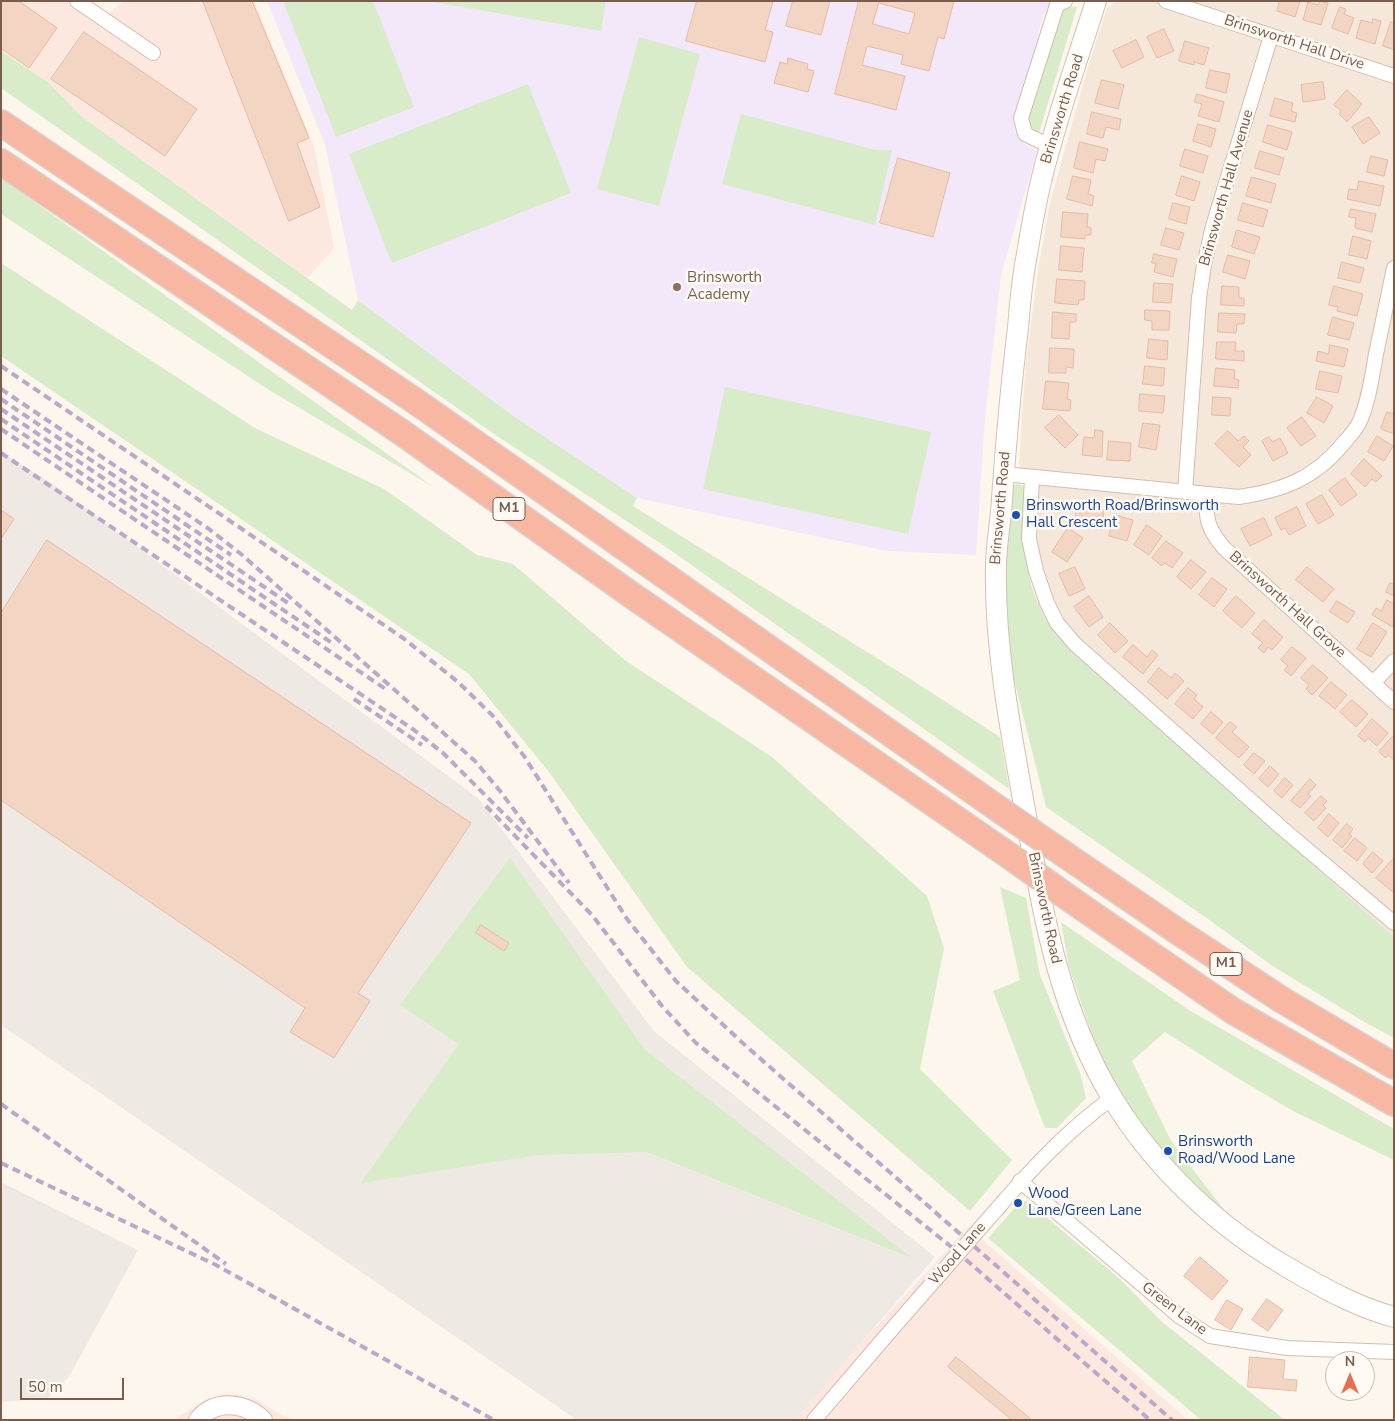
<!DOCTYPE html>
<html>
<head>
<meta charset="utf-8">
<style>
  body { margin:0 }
  #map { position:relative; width:1395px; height:1421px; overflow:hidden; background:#fdf6ec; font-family:"Nunito Sans",sans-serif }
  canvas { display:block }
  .frame { position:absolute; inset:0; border:2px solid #7a5c4d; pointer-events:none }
  .north { position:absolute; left:1325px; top:1351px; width:50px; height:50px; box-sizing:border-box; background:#fffaf3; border:1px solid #cabbb1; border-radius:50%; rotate:0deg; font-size:14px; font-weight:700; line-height:20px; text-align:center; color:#7a5c4d }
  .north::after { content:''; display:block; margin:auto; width:18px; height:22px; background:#e76f51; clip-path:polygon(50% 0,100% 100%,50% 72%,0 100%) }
  .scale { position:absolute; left:20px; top:1378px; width:104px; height:22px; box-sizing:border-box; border:2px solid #7a5c4d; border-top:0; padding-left:6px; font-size:15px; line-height:18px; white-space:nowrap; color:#7a5c4d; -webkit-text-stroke:4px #fffaf3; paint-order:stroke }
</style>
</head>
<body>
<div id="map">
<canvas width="1395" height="1421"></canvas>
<div class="frame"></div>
<div class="north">N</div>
<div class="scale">50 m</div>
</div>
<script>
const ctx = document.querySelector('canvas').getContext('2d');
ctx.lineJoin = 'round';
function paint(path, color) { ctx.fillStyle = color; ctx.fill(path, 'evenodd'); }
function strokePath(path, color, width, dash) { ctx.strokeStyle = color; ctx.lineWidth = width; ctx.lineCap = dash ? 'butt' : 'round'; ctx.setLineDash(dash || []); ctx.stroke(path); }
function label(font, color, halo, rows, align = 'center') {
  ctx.font = font + ' "Nunito Sans",sans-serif'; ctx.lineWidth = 5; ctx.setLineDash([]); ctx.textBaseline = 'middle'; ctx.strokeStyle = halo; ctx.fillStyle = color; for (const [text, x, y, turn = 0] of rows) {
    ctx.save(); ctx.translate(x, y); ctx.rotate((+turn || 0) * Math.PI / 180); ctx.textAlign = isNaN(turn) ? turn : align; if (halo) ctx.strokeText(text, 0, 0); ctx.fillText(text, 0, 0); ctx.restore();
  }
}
const residential = new Path2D(`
  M1121,1h273v936l-329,-293 -26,-37 -10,-34 -4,-29v-55l-6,-26 7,-103 13,-96 11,-61 38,-136 19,-59 7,-5z`);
const commercial = new Path2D(`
  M1,1h80l21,18 22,-18h130l60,145 20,102 -26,30 -226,-161 -33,-34 -48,-32z
  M968,1227l220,193h-398z
  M223,1394l18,1 16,5 25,15 14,5h-123l33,-21z`);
const industrial = new Path2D(`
  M1,452l50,31 427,315 176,233 281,226 -140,163h-218l-576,-395z
  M1,1182l137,68 -69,127 -21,21 -47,4z`);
const education = new Path2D(`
  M267,1h788l-12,14 -28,113 8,15 14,8 -36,124 -16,142 -9,138 -90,-4 -249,-53 -125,-83 -154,-115 -33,-155z`);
const green = new Path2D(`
  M283,1h90l41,106 -78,30z
  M427,1h179l-5,30z
  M1066,6l11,1 -38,126 -8,-5 -3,-11 31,-103z
  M639,37l61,17 -41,152 -62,-17z
  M1,51l48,32 33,34 270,193 6,-10 154,115 125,83 -4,8 279,174 88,57 9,52 -343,-242 -169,-111 -496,-348z
  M528,84l43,109 -179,70 -43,-109z
  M741,114l135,36h16l-17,75 -153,-41z
  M1,178l434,310 -166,-98 -268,-176z
  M1,263l254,165 129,61 93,66 36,9 113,97 146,96 155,139 17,52 -24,121 92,91 -42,51 -283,-244 -138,-195 -80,-98 -468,-318z
  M725,387l206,45 -23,102 -205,-45z
  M1016,484l6,1 3,4c0,39 -3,81 14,117 6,14 18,26 26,38l329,293v101l-28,-15 -92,-56 -66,-48 -162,-112 -37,-148 -3,-68 2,-65 3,-38z
  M510,858l135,192 267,208 -265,-106 -108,3 -178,28 98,-139 -59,-39z
  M1000,887l26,11 14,77 40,98 6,25 -29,30h-12l-52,-137 27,-11z
  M1061,922l128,88 205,119v31l-101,-49 -59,-35 -69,-44 -33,29 39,80 64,83 -39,-35 -62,-69 -33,-59 -32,-94z
  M1027,1201l93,78 41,42 124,99h-84l-213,-182 32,-36z`);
const building = new Path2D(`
  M1,1h18l38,27 -28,40 -28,-20z
  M203,1h49l57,137 -12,5 23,64 -31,14z
  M697,1h76l-8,29 8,2 -8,30 -79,-21z
  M793,1h37l-9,34 -35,-9z
  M859,1h95l-10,38 -6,-2 -9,34 -28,-7 2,-9 -36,-9 -5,19 43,11 -9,34 -61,-16zM879,3l36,10 -6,21 -36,-10z
  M1280,1h20l-5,16 -18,-6z
  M1320,1l8,2 -7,22 -18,-5 5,-18 10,3z
  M1340,7l6,2 -2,5 10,4 -6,16 -16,-6z
  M1373,19l8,2 -6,23 -19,-6 5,-18 11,3z
  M1391,22l3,1v27l-11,-4z
  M1164,29l10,22 -17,7 -10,-21z
  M84,32l113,77 -32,47 -114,-77z
  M1136,40l8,17 -22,11 -9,-17z
  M1185,41l24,7 -5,17 -10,-3v3l-15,-4z
  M788,58l20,6 -1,5 7,2 -6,21 -34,-9 6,-21 7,2z
  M1210,70l20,4 -4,19 -20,-5z
  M1102,80l22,5 -6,24 -23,-6z
  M1323,82l2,17 -22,3 -2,-17z
  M1347,90l15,14 -15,18 -8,-8 2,-3 -7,-6z
  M1197,94l27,8 -5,20 -21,-6 4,-12 -7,-2z
  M1275,98l18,5 -2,8 6,2 -2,9 -25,-6z
  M1092,112l29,7 -2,11 -13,-3 -3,11 -16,-4z
  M1369,117l11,16 -17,11 -11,-17z
  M1198,124l18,5 -5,18 -18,-6z
  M1268,125l24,7 -5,18 -24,-8z
  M1080,142l28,7 -3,12 -9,-2 -3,14 -19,-5z
  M1185,149l23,7 -5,17 -23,-7z
  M1260,151l24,7 -5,17 -24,-7z
  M1371,156l17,4 -4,16 -17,-4z
  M898,158l52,15 -17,64 -53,-14z
  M1073,176l18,4 -3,14 6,2 -2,10 -25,-7z
  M1182,176l18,6 -6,19 -18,-6z
  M1252,177l24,7 -5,19 -25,-7z
  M1359,181l25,5 -4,20 -33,-7 2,-10 8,1z
  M1173,203l17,4 -4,17 -17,-5z
  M1243,203l25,7 -5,17 -25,-7z
  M1351,209l25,5 -4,18 -17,-4 1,-10 -7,-1z
  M1063,212l25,2 -1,13 4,1v7h-6v4l-24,-2z
  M1166,228l18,5 -5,17 -18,-5z
  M1237,230l23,7 -6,17 -22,-7z
  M1353,236l18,5 -4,18 -18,-4z
  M1061,246l23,2 -2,24 -23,-2z
  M1154,254l23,5 -4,18 -19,-5 2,-9h-4z
  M1228,255l22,6 -5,18 -22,-7z
  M1342,262l22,6 -4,15 -22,-5z
  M1057,279l28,2 -1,19h-5l-1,5 -23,-2z
  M1154,283l19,1 -2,19 -18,-1z
  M1222,286l17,1v11h5v8l-23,-1z
  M1334,286l29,8 -6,22 -20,-5 1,-4 -9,-2z
  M1145,310l25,1 -1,19h-17v-9l-7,-1z
  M1053,312l23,2v8h-6l-1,17 -17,-1z
  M1219,313l26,1 -1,10h-7l-1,9 -18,-1z
  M1333,317l21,6 -5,17 -21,-5z
  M1149,339l19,2 -1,19 -20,-2z
  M1217,342h19l-1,9h9v10l-28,-2z
  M1330,345l18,4 -4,18 -28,-6 2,-10 10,3z
  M1050,348l24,1 -1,19 -7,-1v6h-17z
  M1145,366l20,2 -2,18 -20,-2z
  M1216,368l19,2 -1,9 5,1 -1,8 -24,-2z
  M1320,371l22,5 -4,17 -22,-4z
  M1046,381l23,2 -2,16 4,1 -1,11 -27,-2z
  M1140,394l25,2 -2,17 -24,-2z
  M1213,397l18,1 -1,18 -18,-1z
  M1317,397l16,9 -9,17 -17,-10z
  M1387,412l7,2v20l-13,-5z
  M1059,415l19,20 -13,13 -20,-20z
  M1302,417l14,19 -15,10 -14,-18z
  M1143,423l17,2 -4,25 -17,-3z
  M1095,430l8,1 -1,26 -20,-2 2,-18 10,1z
  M1228,431l10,10 6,-5 5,5 -6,6 8,8 -12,12 -24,-23z
  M1377,436l16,10 -9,15 -16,-9z
  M1269,437l3,5 8,-4 8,15 -15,8 -11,-20z
  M1109,441l22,2 -1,18 -23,-1z
  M1364,459l18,17 -6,6 -4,-3 -7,8 -14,-13z
  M1345,478l12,17 -16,11 -12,-16z
  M1322,495l12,20 -16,9 -12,-20z
  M1077,507l27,3 -2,19 -21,-2 1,-6 -7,-1z
  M1297,507l9,19 -17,9 -4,-7 -4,2 -6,-12z
  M1,510l13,9 -13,20z
  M1115,515l18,5 -6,21 -18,-5z
  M1264,518l8,17 -22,11 -9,-17z
  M1147,525l15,11 -13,19 -15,-10z
  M1068,528l15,10 -16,24 -15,-10z
  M47,540l424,283 -113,170 12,8 -36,57 -44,-26 15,-24 -304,-208v-187z
  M1166,541l17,12 -11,15 -7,-5 -3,3 -10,-8z
  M1191,560l15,12 -15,17 -14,-12z
  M1075,567l10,22 -16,7 -10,-22z
  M1307,567l27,22 -11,13 -27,-22z
  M1212,578l15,11 -13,18 -15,-12z
  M1390,583l4,1v12l-8,-4z
  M1089,596l14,21 -14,10 -15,-20z
  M1236,596l19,17 -13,15 -19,-17z
  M1387,600l7,4 -1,23 -21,-12 4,-7 5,3z
  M1337,601l18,11 -7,11 -18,-11z
  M1264,620l19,17 -11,13 -4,-3 -4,6 -6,-5 5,-5 -11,-9z
  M1110,623l18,18 -13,12 -17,-18z
  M1373,623l14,9 -16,25 -14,-8z
  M1133,645l14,12 5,-7 6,5 -15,19 -20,-17z
  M1292,647l14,11 -15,18 -7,-6 4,-4 -7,-6z
  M1313,665l15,13 -16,17 -6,-6 3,-4 -8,-7z
  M1159,668l12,10 4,-5 9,8 -17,18 -19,-17z
  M1331,682l16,13 -12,14 -16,-13z
  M1188,688l9,7 -3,4 9,8 -10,12 -18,-15z
  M1352,700l16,14 -12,13 -16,-15z
  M1211,712l12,10 -10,12 -12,-10z
  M1372,719l16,14 -11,13 -9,-8 -3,4 -7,-6z
  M1230,722l7,5 -5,5 17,15 -10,11 -23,-20z
  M1393,736h1v24l-6,-5 -2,3 -7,-6z
  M1254,753l11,8 -11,13 -10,-9z
  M1270,766l9,8 -11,13 -9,-8z
  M1285,778l8,7 -11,13 -8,-7z
  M1310,779l6,6 -8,9 3,2 -11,12 -9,-7z
  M1321,796l6,5 -4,4 3,3 -12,13 -9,-8z
  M1329,814l10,9 -11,14 -10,-9z
  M1347,824l6,5 -4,5 3,2 -10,12 -9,-8z
  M1355,838l12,10 -10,13 -13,-10z
  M1373,852l10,9 -11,12 -9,-9z
  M1394,858v35l-18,-15z
  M481,925l28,18 -5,8 -28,-18z
  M1200,1257l28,24 -16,19 -28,-24z
  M1267,1299l16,11 -15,21 -16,-11z
  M1227,1300l16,9 -12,21 -16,-10z
  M956,1357l76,63h-20l-64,-53z
  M1250,1357l35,3 -2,19 14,1 -1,11 -48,-4z`);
const minor = new Path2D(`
  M77,1l76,52
  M1166,1l228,75
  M1050,146l-25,-12 -4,-16 36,-113 8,-4
  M1004,474l235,23c42,-6 75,-18 103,-52 6,-7 14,-15 18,-24 9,-21 12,-45 16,-67 6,-29 12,-57 18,-86
  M1032,477l-3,62 7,32 11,32 10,20 18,21 208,185 111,94
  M1185,492l14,-194 5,-33 9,-39 58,-190
  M1206,494c0,25 1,34 18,54l170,154
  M1373,683l21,-22
  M1020,1181l159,135 31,20 77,12 107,4
  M997,1209c35,-41 71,-79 115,-111
  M814,1420l72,-84`);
const tertiary = new Path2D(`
  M198,1420c17,-21 47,-18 65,0`);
const secondary = new Path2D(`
  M1096,1c-15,48 -32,95 -45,143 -11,35 -18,73 -24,110 -5,24 -7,49 -9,74 -7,57 -12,114 -16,171 -1,22 -6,45 -6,67 -2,88 18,181 33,267 15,91 34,183 82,263 44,73 108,132 181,174 33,19 65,37 102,47`);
const motorway = new Path2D(`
  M1,123l414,278 585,409
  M1,162l400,270 229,162 384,265
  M1064,854l113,77 105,69 112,66
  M1073,901l160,110 161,92`);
const rail = new Path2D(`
  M1,366l402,272 55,44 35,34 31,40 103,163 49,62 70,65 426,374
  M1,389l208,140 32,25 234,207 25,30 69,92
  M1,399l230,156
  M1,409l287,194
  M1,419l334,226
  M1,429l386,261
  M1,453l413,277 29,23 85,85
  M354,699l68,46
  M486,806l106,109 70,91 34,37 253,202 201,175
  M1,1104l225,160
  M1,1163l215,102 278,155`);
const minorBridge = new Path2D(`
  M886,1336l111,-127`);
const motorwayBridge = new Path2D(`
  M1000,810l64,44
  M1014,859l59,42`);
const markers = [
  [677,287,5,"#8d6e63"],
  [1016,515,5,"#1a4fb4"],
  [1168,1151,5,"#1a4fb4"],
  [1018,1203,5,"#1a4fb4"]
];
const shields = [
  [509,509,32],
  [1226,964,32]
];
const shieldNames = [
  ["M1",509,509],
  ["M1",1226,964]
];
const streetNames = [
  ["Brinsworth Hall Drive",1294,43,18],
  ["Brinsworth Road",1063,109,-73],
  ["Brinsworth Hall Avenue",1227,188,-74],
  ["Brinsworth Road",1001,508,-85],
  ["Brinsworth Hall Grove",1287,605,42],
  ["Brinsworth Road",1044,908,78],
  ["Wood Lane",958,1254,-49],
  ["Green Lane",1174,1309,37]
];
const educationNames = [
  ["Brinsworth",687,278],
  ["Academy",687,295]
];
const transitNames = [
  ["Brinsworth Road/Brinsworth",1026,506],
  ["Hall Crescent",1026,523],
  ["Brinsworth",1178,1142],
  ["Road/Wood Lane",1178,1159],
  ["Wood",1028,1194],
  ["Lane/Green Lane",1028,1211]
];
paint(residential, '#f5e8da');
paint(commercial, '#fde8e0');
paint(industrial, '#efe9e4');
paint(education, '#f3e8fa');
paint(green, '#d8ecc9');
paint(building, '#f3d5c3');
strokePath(building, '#e6bba3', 1);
strokePath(minor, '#d1beb0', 16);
strokePath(tertiary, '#d1beb0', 20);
strokePath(secondary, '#d6c0b0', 22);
strokePath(motorway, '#dad1cd', 28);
strokePath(minor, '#fff', 14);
strokePath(tertiary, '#fff', 18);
strokePath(secondary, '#fff', 20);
strokePath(motorway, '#f7b7a3', 25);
strokePath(rail, '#b9a8c9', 4, [8, 5]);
strokePath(minorBridge, '#d1beb0', 16, []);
strokePath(motorwayBridge, '#dad1cd', 28, []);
strokePath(minorBridge, '#fff', 14);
strokePath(motorwayBridge, '#f7b7a3', 25);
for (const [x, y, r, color] of markers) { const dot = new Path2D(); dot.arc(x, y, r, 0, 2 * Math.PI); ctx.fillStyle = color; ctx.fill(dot); strokePath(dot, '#fffaf3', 2); }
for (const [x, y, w] of shields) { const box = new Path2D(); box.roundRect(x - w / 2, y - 11.5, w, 23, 4); ctx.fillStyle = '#fffaf3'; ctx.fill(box); strokePath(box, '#7a5c4d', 1); }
label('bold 14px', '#7a5c4d', null, shieldNames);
label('15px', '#7a5c4d', '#fffaf3', streetNames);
label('15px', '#785e54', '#fffaf3', educationNames, 'left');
label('15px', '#164399', '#fffaf3', transitNames, 'left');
</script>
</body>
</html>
